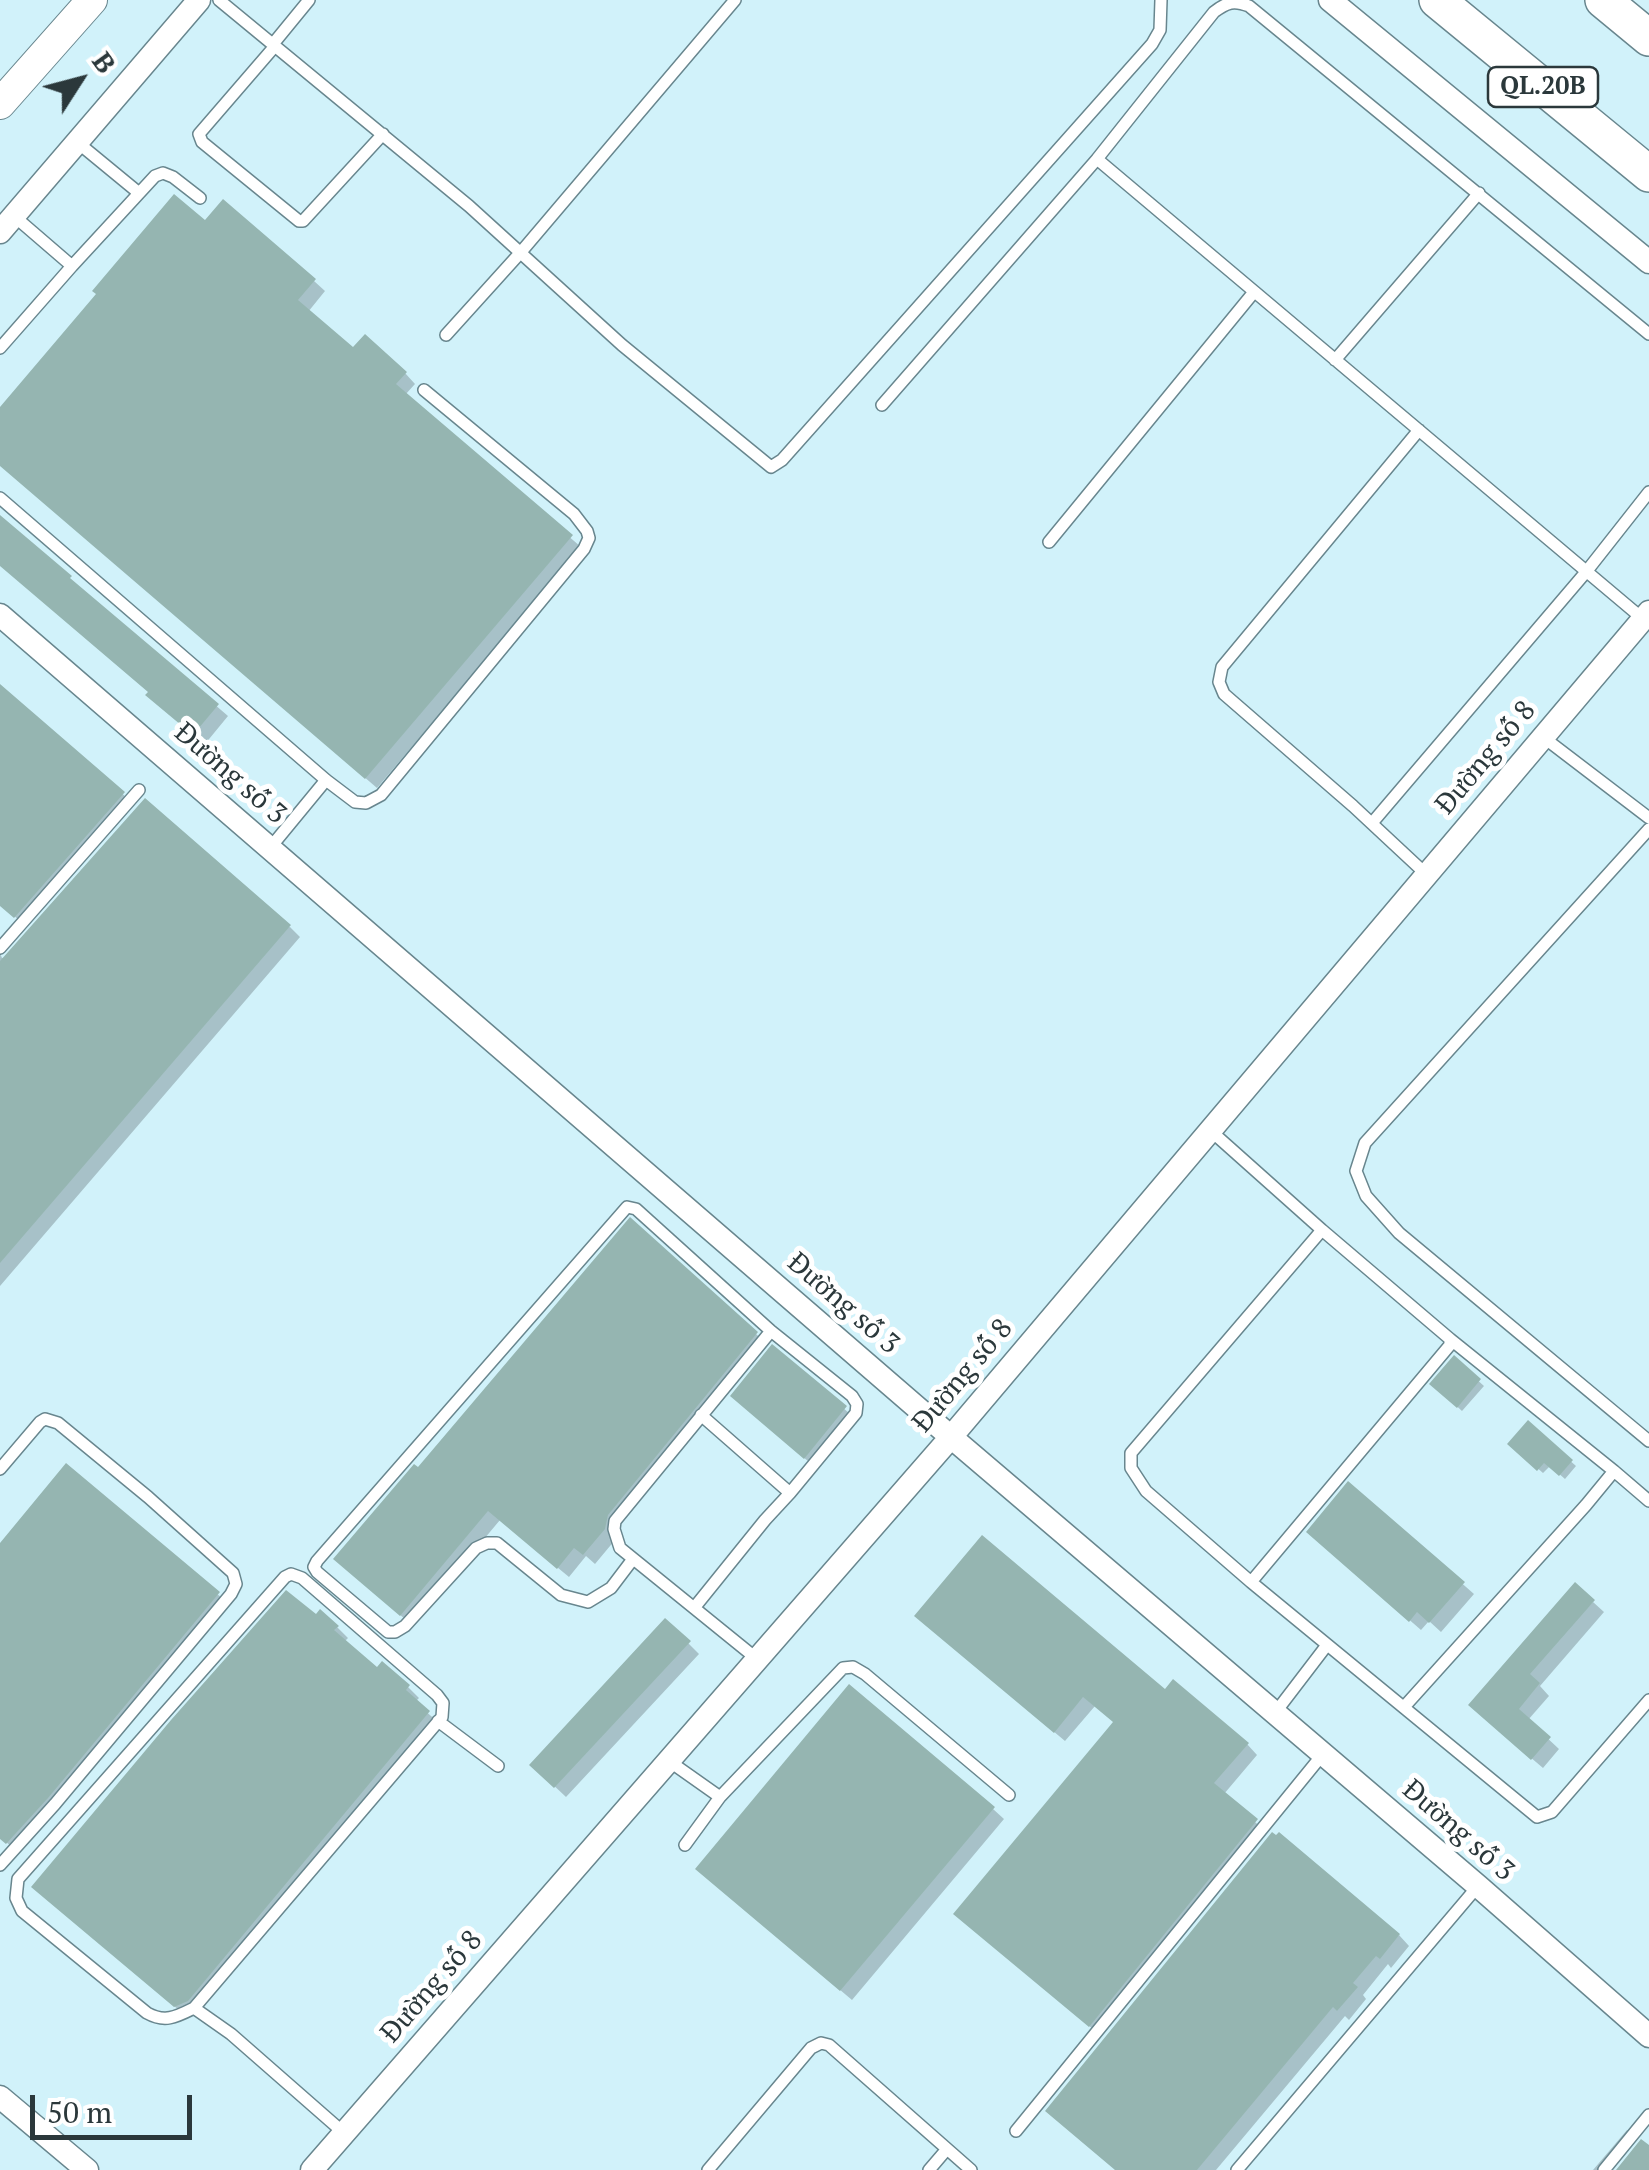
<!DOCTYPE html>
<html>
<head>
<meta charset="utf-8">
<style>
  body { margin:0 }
  #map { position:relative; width:1649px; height:2170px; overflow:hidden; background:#d1f2fa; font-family:"PT Serif",serif }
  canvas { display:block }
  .north { position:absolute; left:30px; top:30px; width:100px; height:100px; -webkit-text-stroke:8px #fff; paint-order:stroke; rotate:54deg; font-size:28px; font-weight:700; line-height:40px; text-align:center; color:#2b383b }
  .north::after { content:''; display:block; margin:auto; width:35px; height:45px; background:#2b383b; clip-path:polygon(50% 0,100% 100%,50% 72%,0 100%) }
  .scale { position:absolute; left:30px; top:2095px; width:162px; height:45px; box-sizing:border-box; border:5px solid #2b383b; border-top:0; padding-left:12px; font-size:30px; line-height:35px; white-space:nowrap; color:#2b383b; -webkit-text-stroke:8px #fff; paint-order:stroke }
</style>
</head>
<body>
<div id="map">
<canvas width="1649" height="2170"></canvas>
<div class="north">B</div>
<div class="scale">50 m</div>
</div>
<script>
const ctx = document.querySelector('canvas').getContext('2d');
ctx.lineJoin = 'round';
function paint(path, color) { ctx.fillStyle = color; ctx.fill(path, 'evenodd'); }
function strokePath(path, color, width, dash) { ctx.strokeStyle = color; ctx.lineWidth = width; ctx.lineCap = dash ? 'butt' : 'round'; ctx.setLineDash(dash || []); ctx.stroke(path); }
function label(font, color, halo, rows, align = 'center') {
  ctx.font = font + ' "PT Serif",serif'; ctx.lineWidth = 10; ctx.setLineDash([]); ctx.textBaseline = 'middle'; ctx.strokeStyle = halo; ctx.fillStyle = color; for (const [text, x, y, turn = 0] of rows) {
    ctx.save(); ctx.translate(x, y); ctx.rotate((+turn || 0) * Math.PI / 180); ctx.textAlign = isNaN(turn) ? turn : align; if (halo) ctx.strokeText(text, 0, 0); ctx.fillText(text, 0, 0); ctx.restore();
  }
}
const shadow = new Path2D(`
  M205,223l109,58 11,10 -17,21 46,38 51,23 10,11 -10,11 176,152 -204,241 -377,-324v-53l99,-117z
  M0,520l228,196 -23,28 -46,-38 -9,-13 -150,-128z
  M0,687l134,117 -108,122 -26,-22z
  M290,927l10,10 -300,349v-333l2,5z
  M756,1334l11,10 -149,182 -3,14 -20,24 -9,-8 -17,21 -69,-57 -88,105 -65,-55 71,-99z
  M773,1348l83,71 -41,48 -71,-60z
  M1454,1359l30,27 -22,25 -29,-27z
  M1528,1423l48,43 -11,13 -15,-13 -7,7 -33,-29z
  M67,1467l162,137 -211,248 -18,-15v-290z
  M1349,1484l125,110 -33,38 -12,-11 -8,9 -101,-88z
  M1593,1602l11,10 -64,74 9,10 -21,24 31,29 -16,19 -61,-52z
  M316,1618l21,9 11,11 -4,4 34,28 4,-5 26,22 11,11 -4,4 24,21 -253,293 -141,-119z
  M666,1621l33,33 -133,143 -34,-32z
  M928,1626l237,66 82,52 10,11 -33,39 42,38 -166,203 -133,-111 149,-201 -21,-17 -30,35z
  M993,1809l11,10 -152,181 -143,-121z
  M1399,1935l10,11 -18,22 -3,-4 -25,31 3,4 -17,21 -4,-4 -129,154h-99z
  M1627,2130l9,9 -26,31h-17z`);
const building = new Path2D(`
  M174,194l31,26 18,-21 93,80 -18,21 55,47 12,-13 42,38 -11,12 177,151 -208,244 -365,-313v-59l96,-113 -4,-3z
  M0,515l72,61 -2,2 149,126 -26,31 -48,-40 3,-3 -148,-126z
  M0,684l125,108 -111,126 -14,-12z
  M145,798l146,127 -291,338v-302z
  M630,1217l128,115 -150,183 -3,14 -22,26 -9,-7 -17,21 -69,-58 -88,105 -67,-57 81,-95 4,3z
  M772,1344l75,62 -43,53 -74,-63z
  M1454,1355l27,24 -24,29 -28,-24z
  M1528,1420l45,40 -14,16 -15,-13 -7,8 -30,-27z
  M66,1463l154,129 -172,206 -42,46 -6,-5v-296z
  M1348,1481l117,101 -36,41 -12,-11 -8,10 -103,-90z
  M982,1535l183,154 8,-10 76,64 -35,40 44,36 -169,208 -136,-113 160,-192 -30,-25 -29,36 -140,-117z
  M1575,1582l20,18 -65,74 10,9 -21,26 32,28 -20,23 -63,-55z
  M286,1590l30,24 4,-5 19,17 -5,4 43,37 5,-6 28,24 -4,5 24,21 -242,290 -14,6 -143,-120 140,-167z
  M665,1618l26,23 -137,147 -25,-23z
  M849,1684l146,123 -155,184 -145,-122z
  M1272,1832l4,3 3,-3 121,102 -20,25 -4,-3 -23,27 5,4 -21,24 -4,-4 -136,163h-82l-70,-59z
  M1641,2139l8,6v25h-33z`);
const lane = new Path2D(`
  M219,0l250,206 153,139 149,122 11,-7 370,-416 8,-14 1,-30
  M273,44l36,-44
  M275,46l-76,88 3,8 97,79h4l80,-87
  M77,142l62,51
  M1097,159l546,460
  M14,216l58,50
  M446,335l75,-83 214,-252
  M0,348l72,-82 83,-90 8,-3 10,4 27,21
  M1335,360l144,-167
  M882,405l215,-246 117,-147c13,-10 20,-12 35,-6l400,328
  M1419,430l-197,237 -3,15 5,12 129,112 74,69
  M0,498l326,282 29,22 11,1 15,-8 203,-246 5,-11 -2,-7 -13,-17 -150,-124
  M1049,542l205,-250
  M1543,737l106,81
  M1372,823l214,-251 63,-80
  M1649,829l-284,314 -9,28 10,25 33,37 250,208
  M270,848l56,-68
  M0,948l139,-158
  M1211,1131l111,99 128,109v6l-199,237
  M1322,1230l-191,223v15l15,23 105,91 286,235 15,-5 97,-112
  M1450,1339l164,132
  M0,1469l40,-47 5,-3 13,4 90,74 85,76 3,11 -5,10 -176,210 -55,61
  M633,1559l-22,29 -23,14 -27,-7 -64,-52h-10l-11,5 -71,78 -10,6h-7l-71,-60 -3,-5 3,-6 310,-354 9,2 135,122 81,65 5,8 -1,9 -66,80
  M694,1608l71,-88 25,-27 -89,-78
  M757,1659l-137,-111 -6,-19 1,-8 156,-190
  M1404,1707l182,-202 28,-34 35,30
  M1275,1713l52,-68
  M438,1721l60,45
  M669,1761l51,36
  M685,1845l35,-48 123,-129 10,-1 12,7 144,121
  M194,2008l248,-291 1,-14 -6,-8 -135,-117 -11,-4 -6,3 -267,302 -2,19 6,13 125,102c18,10 29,4 47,-5l37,26 113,99
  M1016,2131l307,-377
  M708,2170l103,-122 10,-5 8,2 142,125
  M929,2170l18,-21
  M1237,2170l241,-284
  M1604,2170l45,-55`);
const street = new Path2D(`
  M1330,0l319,262
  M0,232l199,-232
  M0,615l951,822 527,449 171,150
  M0,2097l87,73
  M312,2170l639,-733 698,-825`);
const secondary = new Path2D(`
  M0,104l92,-104`);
const primary = new Path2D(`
  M1437,0l212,174
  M1603,0l46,38`);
const shields = [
  [1543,87,110]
];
const shieldNames = [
  ["QL.20B",1543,87]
];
const streetNames = [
  ["Đường số 8",1486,758,-50],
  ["Đường số 3",230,774,41],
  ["Đường số 3",843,1304,41],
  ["Đường số 8",963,1376,-50],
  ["Đường số 3",1458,1831,41],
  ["Đường số 8",432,1987,-49]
];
paint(shadow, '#0003');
paint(building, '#95b5b1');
strokePath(lane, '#68868e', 14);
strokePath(street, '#68868e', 25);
strokePath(secondary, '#68868e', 32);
strokePath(primary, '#68868e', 38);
strokePath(lane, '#fff', 11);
strokePath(street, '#fff', 22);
strokePath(secondary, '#fff', 30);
strokePath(primary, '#fff', 35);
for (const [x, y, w] of shields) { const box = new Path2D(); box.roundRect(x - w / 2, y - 20, w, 40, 8); ctx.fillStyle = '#fff'; ctx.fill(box); strokePath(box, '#2b383b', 2.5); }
label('bold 25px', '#2b383b', null, shieldNames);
label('28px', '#2b383b', '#fff', streetNames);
</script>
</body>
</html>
